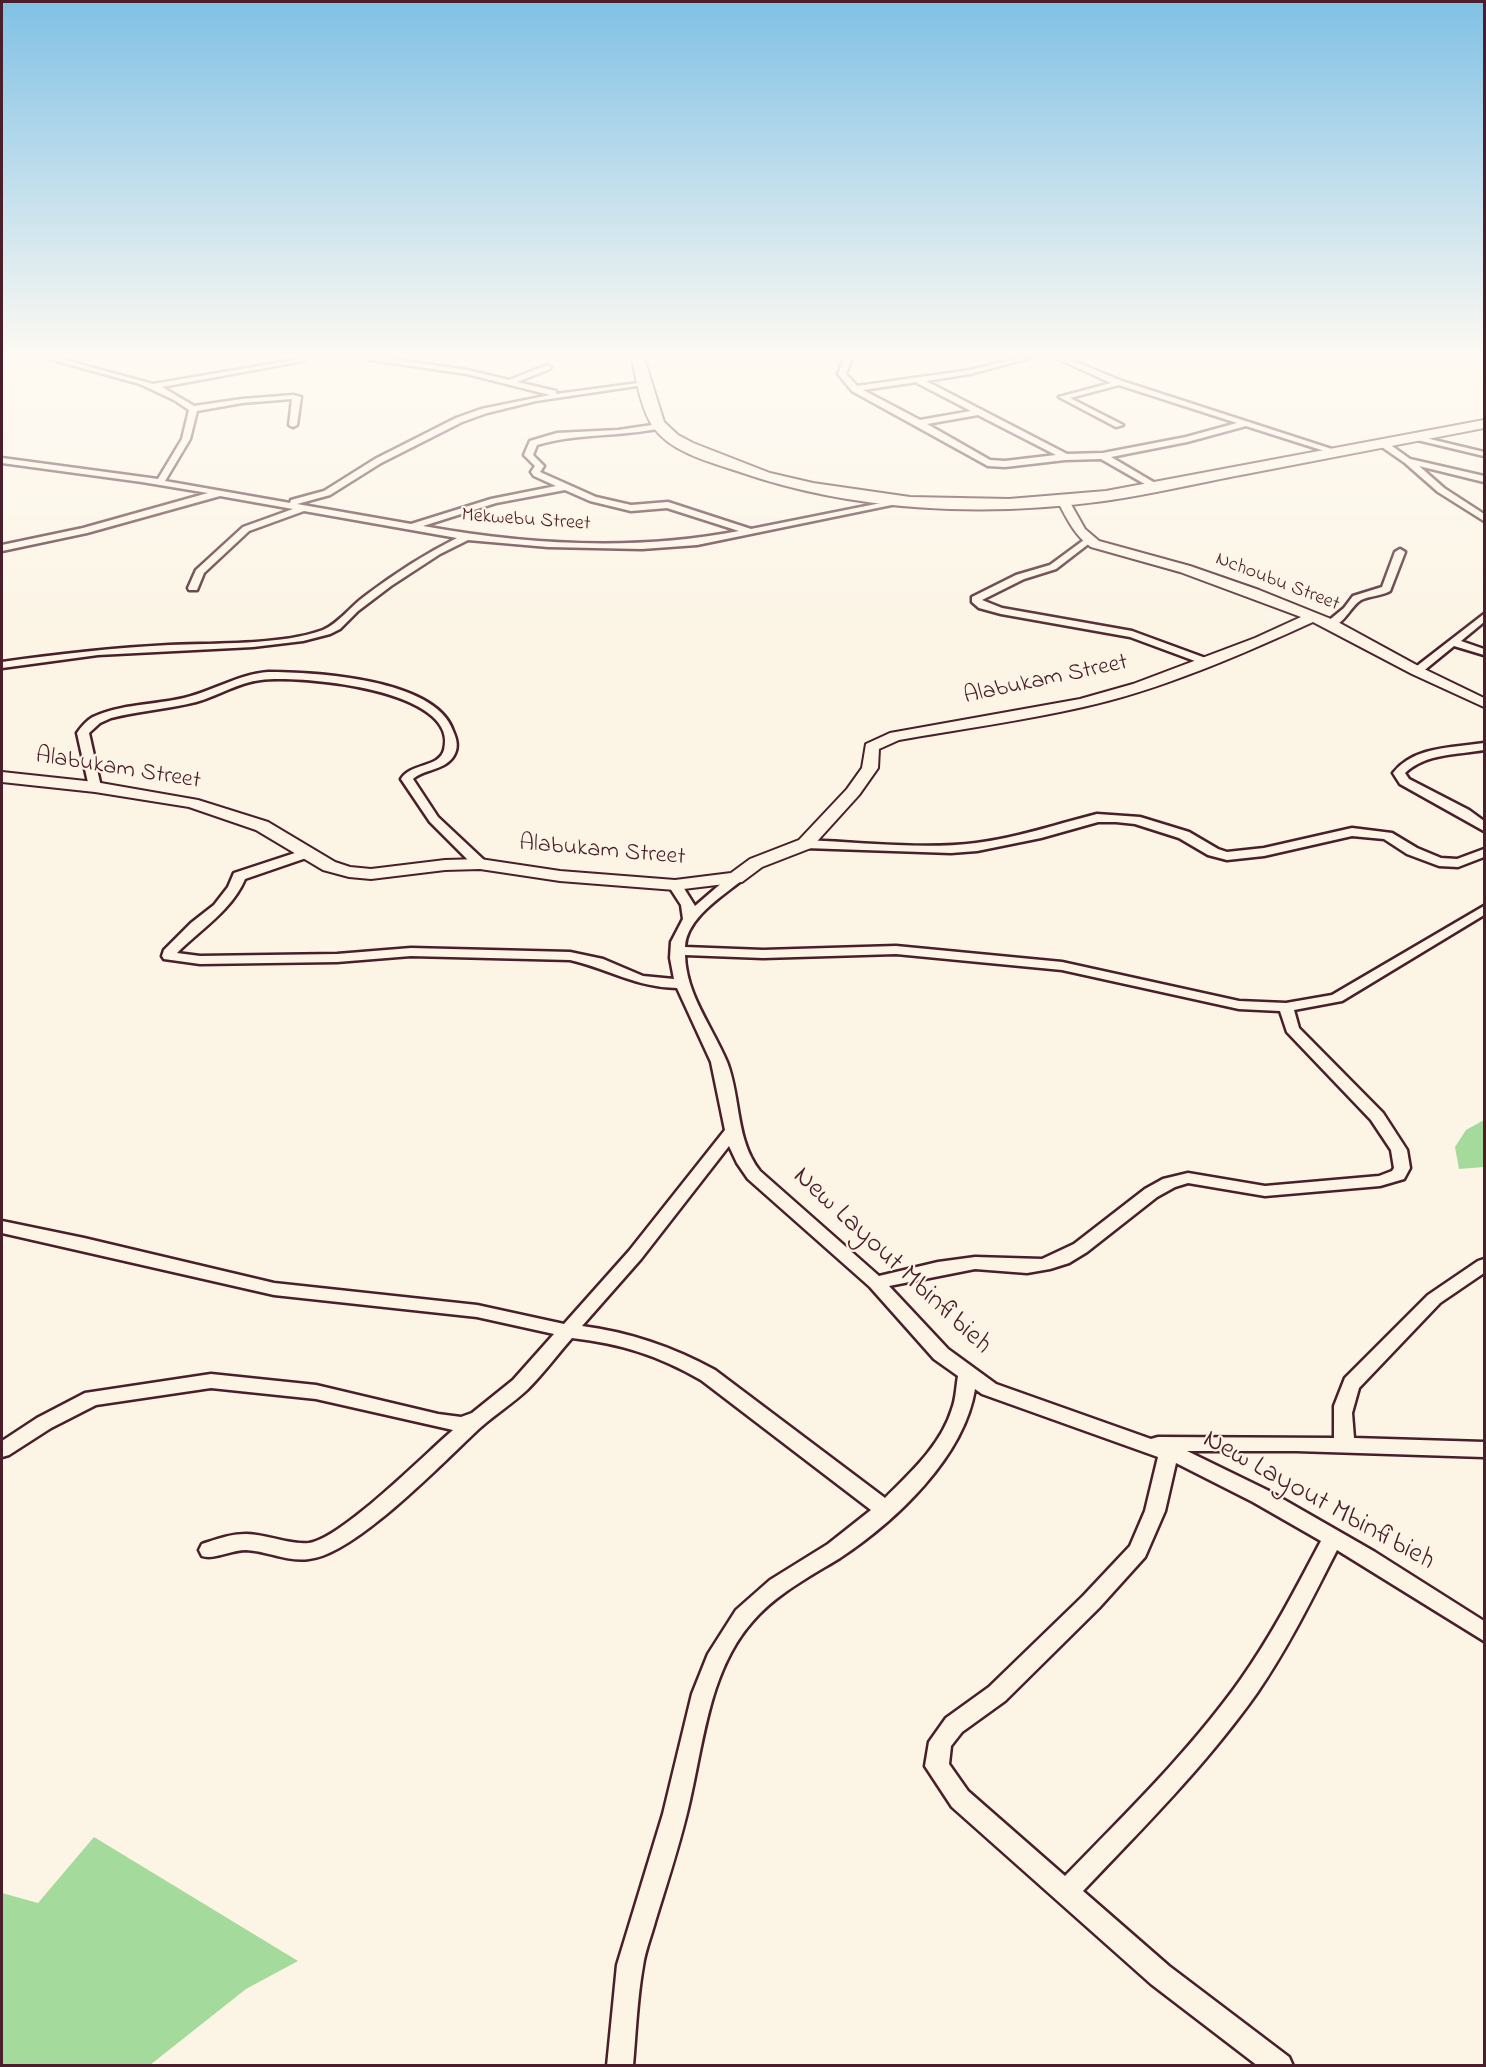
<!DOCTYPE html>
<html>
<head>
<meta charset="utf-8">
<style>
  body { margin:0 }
  #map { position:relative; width:1486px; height:2067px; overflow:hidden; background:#fcf5e5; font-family:"Indie Flower",sans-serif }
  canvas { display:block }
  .frame { position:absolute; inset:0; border:3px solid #4a1f2b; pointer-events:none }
</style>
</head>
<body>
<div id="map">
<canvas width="1486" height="2067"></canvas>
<div class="frame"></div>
</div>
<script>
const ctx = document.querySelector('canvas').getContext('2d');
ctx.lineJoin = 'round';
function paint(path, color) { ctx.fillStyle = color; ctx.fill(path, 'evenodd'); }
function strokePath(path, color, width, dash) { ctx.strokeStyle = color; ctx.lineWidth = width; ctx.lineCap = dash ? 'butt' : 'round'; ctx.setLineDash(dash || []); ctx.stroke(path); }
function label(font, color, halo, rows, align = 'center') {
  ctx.font = font + ' "Indie Flower",sans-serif'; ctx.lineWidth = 4.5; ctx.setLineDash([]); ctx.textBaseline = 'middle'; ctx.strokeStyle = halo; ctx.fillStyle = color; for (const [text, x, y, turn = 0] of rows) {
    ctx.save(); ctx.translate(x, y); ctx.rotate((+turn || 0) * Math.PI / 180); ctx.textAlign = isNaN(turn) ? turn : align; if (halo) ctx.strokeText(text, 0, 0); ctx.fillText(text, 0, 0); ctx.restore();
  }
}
const green = new Path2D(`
  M1484,1120v47l-25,2 -4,-22 11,-17z
  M94,1837l204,124 -52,28 -96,76h-148v-172l36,10z`);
const minor = new Path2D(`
  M46,358h11l96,26 153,-26 -3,3 -141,26 32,19 48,-7 51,-4 8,2 -4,28 -4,2 -4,-2 3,-26 -50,4 -45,8 -7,28 -25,42 125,22 1,-3 33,-9 51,-32 81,-41 25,-9 69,-14 -83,-21 -96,-14 -4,-2h17l83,12 42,10 38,-15 4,2 -1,2 -33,13 39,9v3l90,-12 4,2 -114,17 -49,12 -25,9 -81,41 -51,32 -33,9 114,20 80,-25 65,-13 -22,-10 -3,-4 4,-6 -11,-11 6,-14 27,-8 61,-3 41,-6 4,2 -1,2c-42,9 -85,5 -125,17l-4,10 11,11 -4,6 56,25 35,8 37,-3 83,27 155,-31 5,3 -214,44 -55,4 -94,-2 -80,-7 -28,14 -49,32 -33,25 -18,18 -10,5 -27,7 -50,6 -155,8 -96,13v-6c56,-8 111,-14 167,-17 43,-2 115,0 154,-15 16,-7 28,-24 42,-34 29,-22 60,-42 92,-58l-153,-27 -55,20 -45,42 -7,17h-8l-1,-2 8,-18 47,-43 50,-18 -73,-13 -133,37 -85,18v-6l81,-17 125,-35 -66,-11 -140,-19v-5l156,21 24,-40 7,-29 -15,-10 -34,-16zM565,490l25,11 41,10 36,-3 72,23c-103,20 -212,14 -316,-5l73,-23z
  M844,358h8l-6,16 11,12 113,-16 49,-12h11l-60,16 -44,7 141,73 36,-1 83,-16 51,-14 -118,-38 -49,13 53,27 -7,2 -57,-30 52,-14 -55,-25h10l56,23 219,71 -7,2 -88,-28 -59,16 -76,15 49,29v4l-3,1 -56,-32 -36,1 -60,7 -17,-1 -136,-75 -14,-17zM917,382v1l54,28 -51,9 -57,-30zM978,415l78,40 -51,6 -15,-1 -63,-36z
  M1413,435l71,17v4l-71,-17z
  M1379,441h6l25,18 74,17v6l-65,-16 25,22 40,26v7l-46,-29 -33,-29 -26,-18z
  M1088,537l3,1v4l-35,27 -32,10 -42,21 20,8 130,23 79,29v4h-8l-73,-27 -129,-23 -22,-6 -7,-6v-5l44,-22 34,-10z
  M1400,549l5,3 -15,39c-9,5 -21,5 -29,9 -12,7 -17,28 -34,26v-4l17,-14 9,-12 29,-9 13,-35z
  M1484,614v8l-23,19 23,8v6l-30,-9 -33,27h-8v-4z
  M268,672c47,0 168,7 185,59 4,9 6,17 0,26 -10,14 -29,12 -40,22l25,38 47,44 2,3 -2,3h-10l-45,-45 -29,-43c9,-16 38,-11 43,-29 17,-61 -146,-75 -183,-70 -22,2 -43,16 -65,22 -28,7 -57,9 -85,16l-11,5 -11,10 12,54 -6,4 -6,-4 -12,-54c5,-7 9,-12 16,-16 28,-13 61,-12 91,-19 29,-7 55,-24 84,-26z
  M1484,743v7c-27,5 -58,3 -79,23l4,6 60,31 15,11v10l-84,-47 -7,-11c21,-27 60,-25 91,-30z
  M1097,814l43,3 49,15 29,17 9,3 37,-4 88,-20 40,5 25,15 24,10 16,1 27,-10v8l-26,10 -19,-1 -32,-12 -23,-15 -32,-3 -88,20 -37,4 -19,-5 -29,-17 -44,-14 -19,-2h-18l-57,16 -64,13 -26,2 -146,-5 -6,-4 6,-4c53,2 119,10 171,3 41,-5 81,-19 121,-29z
  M307,849l7,4 -2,3 -67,23c-13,31 -44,50 -68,74l23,3 137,-2 74,-6 159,4 33,7 40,17 31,3 -4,-21 1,-16 12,-23 -2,-14 -13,-20 2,-3h10l15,24 36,-31 5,-1 7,4 -2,3c-20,16 -55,38 -56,66l78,3 133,-4 166,16 177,39 47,2 46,-8 152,-89v9l-142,86 -48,9 5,18 84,85 24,37 3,18 -6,11 -24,7 -115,10 -77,-13 -13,4 -18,10 -70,55 -18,11 -19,6 -23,4 -52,-4 -86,17 59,63 48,35 155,55 7,-2 176,1v-32l11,-28 83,-83 50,-34 6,-2v14l-44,30 -81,85 -7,25 2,25 130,4v15l-188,-6h-109l80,39 108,62 109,69v20l-147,-91c-25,49 -49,98 -80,143 -51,72 -114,135 -174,198l86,75 120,91 4,9h-35l-107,-82 -199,-177 -27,-41 4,-24 17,-24 43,-31 94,-91 47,-50 15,-35 13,-54 -176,-63 -7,-5c-11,68 -79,132 -135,169 -31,19 -64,36 -88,64 -45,51 -49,128 -65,191 -9,37 -21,73 -32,109 -4,15 -10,29 -12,44 -6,33 -7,67 -10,100h-26l10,-101 46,-151 29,-120 16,-40 28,-44 34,-30 58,-36 43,-34 -170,-130c-44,-25 -79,-36 -129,-42 -15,17 -29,36 -45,52 -14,13 -31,24 -46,37 -37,34 -126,128 -172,132 -22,3 -42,-8 -63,-9 -15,0 -32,10 -44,6l-3,-6 3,-6c15,-5 28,-10 44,-10 21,0 42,11 63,9 32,-4 116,-89 144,-113l-137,-31 -105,-11 -115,17 -45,23 -42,27 -7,2v-16l35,-23 48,-25 126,-19 105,11 122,29 23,3 11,-4 41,-33 41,-46 -77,-17 -203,-22 -272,-62v-12l82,17 190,45 203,22 87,19 65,-73 96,-121 -14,-68 -34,-74c-42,-1 -68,-19 -107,-28l-159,-4 -74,6 -137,2 -36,-5 -2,-3 2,-6 27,-27 23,-18 14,-18 6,-14zM896,954l166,16 177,39 41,2 7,21 84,88 20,30 3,18 -2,3 -13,5 -114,10 -77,-13 -25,6 -18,10 -71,55 -32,15 -67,-2 -37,5 -59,14 -119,-105c-25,-32 -19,-73 -33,-109 -15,-36 -41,-67 -42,-107l78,3zM729,1146l8,17 11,16 122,108 64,72 24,17c-2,11 -2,23 -6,33 -11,36 -41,63 -67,89l-170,-128c-42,-23 -86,-38 -133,-44l59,-67zM1176,1463l77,39 68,39c-25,47 -49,94 -80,138 -51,72 -115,134 -176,197l-97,-85 -19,-27 2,-18 11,-14 43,-31 94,-93 46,-51 20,-46z`);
const tertiary = new Path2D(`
  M1064,498l4,1 17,30 14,12 91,25 69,24 77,31 86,47 62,30v9l-72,-33 -99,-52c-70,32 -155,69 -230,85 -61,14 -123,22 -184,33l-20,9 -1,19 -19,27 -48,53 -49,19 -20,15 -67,8 -115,-9 -80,-12 -35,1 -74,9 -22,-2 -26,-7 -67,-40 -67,-23 -94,-15 -93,-10v-10l93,10 103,18 70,22 67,40 15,5 21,2 74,-9 35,-1 80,12 115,9 56,-7 19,-14 49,-19 48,-51 15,-21 4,-24 24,-11 190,-34 53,-15 122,-46 46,-21 -121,-45 -89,-25c-16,-11 -24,-28 -33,-45z`);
const trunk = new Path2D(`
  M632,358h12l20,64 14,13 15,8 77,30 43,10 97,14 99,2 97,-8 378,-71v8c-77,15 -155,30 -233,45 -49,9 -98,21 -147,28 -120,16 -248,11 -364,-29 -27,-9 -68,-19 -86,-44 -13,-18 -18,-49 -22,-70z`);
const farStreetnames = [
  ["Mekwebu Street",526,521,4],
  ["Nchoubu Street",1277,583,21]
];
const streetNames = [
  ["Alabukam Street",1046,681,-12],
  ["Alabukam Street",118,770,9],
  ["Alabukam Street",602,852,5]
];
const nearStreetnames = [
  ["New Layout Mbinfibieh",891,1262,43],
  ["New Layout Mbinfibieh",1318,1502,29]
];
paint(green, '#a5da9d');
strokePath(minor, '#4a1f2b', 5);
strokePath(tertiary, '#4a1f2b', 4);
strokePath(trunk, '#4a1f2b', 4);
paint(minor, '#fcf5e5');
paint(tertiary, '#fcf5e5');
paint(trunk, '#fcf5e5');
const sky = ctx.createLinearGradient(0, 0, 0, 647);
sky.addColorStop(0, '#80c1e5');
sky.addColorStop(0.55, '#fefaf3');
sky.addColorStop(1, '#fefaf300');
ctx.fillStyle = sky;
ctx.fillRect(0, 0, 1486, 647);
label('20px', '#4a1f2b', '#fcf5e5', farStreetnames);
label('24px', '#4a1f2b', '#fcf5e5', streetNames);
label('28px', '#4a1f2b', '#fcf5e5', nearStreetnames);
</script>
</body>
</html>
